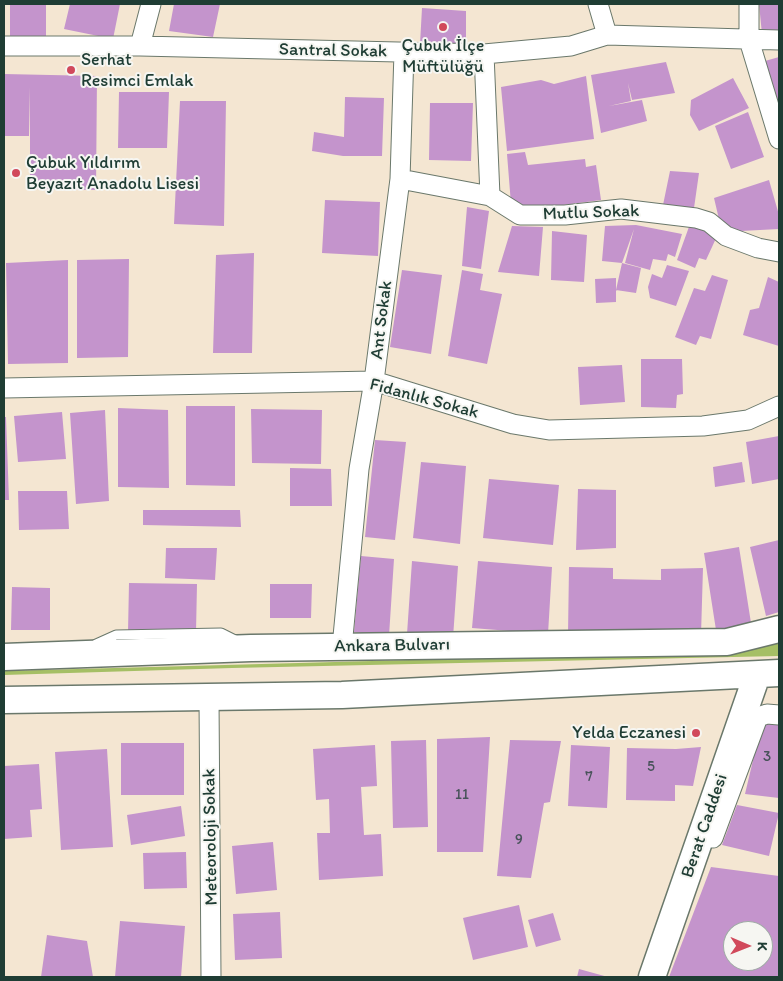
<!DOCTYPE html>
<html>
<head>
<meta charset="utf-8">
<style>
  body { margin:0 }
  #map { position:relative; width:783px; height:981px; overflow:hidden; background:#f4e6d2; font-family:Itim,sans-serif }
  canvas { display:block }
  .frame { position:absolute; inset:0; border:5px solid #1f3d34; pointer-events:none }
  .north { position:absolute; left:723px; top:921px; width:50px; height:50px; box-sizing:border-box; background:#f6f6f2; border:1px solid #a0aca6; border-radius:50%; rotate:91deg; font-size:14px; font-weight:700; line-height:20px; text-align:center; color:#1f3d34 }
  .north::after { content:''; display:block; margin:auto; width:18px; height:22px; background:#d1495b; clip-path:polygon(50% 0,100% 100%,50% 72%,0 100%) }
</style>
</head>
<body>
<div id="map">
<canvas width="783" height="981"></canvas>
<div class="frame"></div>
<div class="north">K</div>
</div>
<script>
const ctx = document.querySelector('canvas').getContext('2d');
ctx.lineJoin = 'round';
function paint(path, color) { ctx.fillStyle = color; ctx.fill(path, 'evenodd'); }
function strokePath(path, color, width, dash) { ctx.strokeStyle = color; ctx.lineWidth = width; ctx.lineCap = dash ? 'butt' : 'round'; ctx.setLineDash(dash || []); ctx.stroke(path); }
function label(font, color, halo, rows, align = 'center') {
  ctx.font = font + ' Itim,sans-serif'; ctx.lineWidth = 4; ctx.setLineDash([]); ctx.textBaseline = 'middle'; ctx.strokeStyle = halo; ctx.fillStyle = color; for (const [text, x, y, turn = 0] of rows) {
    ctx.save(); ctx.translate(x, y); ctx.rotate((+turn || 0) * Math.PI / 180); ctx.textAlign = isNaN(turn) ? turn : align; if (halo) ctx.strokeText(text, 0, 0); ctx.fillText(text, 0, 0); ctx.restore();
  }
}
const green = new Path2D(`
  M779,642v14l-547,12 -228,7v-4l699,-19z`);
const building = new Path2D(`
  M10,4h36v36h-36z
  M70,4h50l-7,35 -49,-10z
  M174,4h46l-7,33 -44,-6z
  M759,4h20v28l-17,2z
  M422,8l44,3v33h-46z
  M779,57v50l-14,-46z
  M666,62l9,31 -43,7 -4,-17 3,18 -22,5 33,-6 5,21 -46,12 -10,-58z
  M4,74l93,2 -1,114 -66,-1v-102l-1,49h-25z
  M586,76l8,63 -87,12 -6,-64 40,-7 13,4z
  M733,78l16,30 -50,23 -9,-16 1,-15z
  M119,92h50l-2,56h-49z
  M345,97l39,1 -2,58h-39l-31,-5 2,-19 30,5z
  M180,101h46l-2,125 -50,-2z
  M430,103h43l-2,58 -42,-1z
  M748,112l16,45 -33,12 -16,-43z
  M525,152l3,13 57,-6 1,8 10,-2 5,35 -68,9 -22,-5 -4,-50z
  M670,171l29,2 -5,35 -31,-3z
  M769,180l10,35v14l-57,3 -8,-34z
  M325,200l55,2 -2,54 -56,-3z
  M467,207l22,4 -8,58 -19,-3z
  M690,224l28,10 -12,26 -7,-2 -4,10 -18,-8z
  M636,225l46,9 -7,23 -7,-3 -2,7 -13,-2 -3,11 -25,-7 9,-34 -12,34 -20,-2 3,-35z
  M512,226l31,1 -4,49 -41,-4z
  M552,231l35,4 -3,47 -33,-2z
  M254,253l-2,100h-39l3,-98z
  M129,259l-1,98 -51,1v-98z
  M68,260v103l-60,1 -2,-101z
  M622,263l19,5 -5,25 -20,-3z
  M667,265l22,6 -13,35 -26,-8 -2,-11 4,-13 10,4z
  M402,270l40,5 -11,79 -41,-7z
  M462,270l21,4 -3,16 22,4 -15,70 -39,-8z
  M712,275l16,5 -17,59 -11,-3 -4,9 -21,-8 19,-49 11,3z
  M768,277l11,5v64l-36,-11 7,-25 9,-2z
  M616,278v24l-20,1 -1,-24z
  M641,359h41l1,35 -6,1 -1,13 -35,-1z
  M622,365l3,37 -45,3 -2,-38z
  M186,406h49v80l-49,-1z
  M118,408l50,2 1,78 -51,-1z
  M251,409l71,1 -1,54 -69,-1z
  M105,410l4,91 -33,3 -6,-91z
  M62,412l4,47 -48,3 -4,-46z
  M4,417h2l3,83h-5z
  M779,436v43l-27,5 -6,-42z
  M375,440l31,2 -11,98 -30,-3z
  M421,462l45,4 -6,78 -47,-6z
  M742,462l3,20 -30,5 -2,-20z
  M290,468l41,1 1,37h-42z
  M489,479l70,6 -6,60 -70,-7z
  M578,489l38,1v58l-40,2z
  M18,491h49l2,38 -50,1z
  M143,510h97l1,17 -98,-2z
  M779,540v72l-13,4 -16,-69z
  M739,547l12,76 -35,7 -12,-77z
  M166,548h51l-2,32 -50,-2z
  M361,556l33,3 -5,77 -35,-4z
  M412,561l46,5 -5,72 -46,-4z
  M478,561l74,6 -4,67 -76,-6z
  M569,567l44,1v11l48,1v-11l42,-1 -2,67 -133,-1z
  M129,583l68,1 -1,48h-68z
  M270,584h42l-1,34h-41z
  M12,587l38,1v42h-39z
  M763,718l16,2v78l-34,-4z
  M490,737l-7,115h-46v-113z
  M426,740l2,87 -35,1 -2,-87z
  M510,740l51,1 -11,61 -6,1 -13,75 -34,-2z
  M121,743h63v52h-63z
  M375,745l2,41 -16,1 3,48 17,-1 2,42 -64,4 -2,-47h13l-1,-34 -13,1 -3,-51z
  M571,745l39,2 -3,61 -39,-2z
  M701,747l-8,39 -18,-1v16l-49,-1 1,-52 49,1z
  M107,749l6,98 -52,3 -6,-98z
  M39,764l3,45 -12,1 2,27 -28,2v-73z
  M737,805l42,8 -10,43 -47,-11z
  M181,806l4,30 -54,9 -4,-30z
  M273,842l4,48 -41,4 -4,-48z
  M186,852l1,36 -43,1 -1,-36z
  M711,867l68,9v101h-110zM733,931h30v30h-30z
  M519,905l9,42 -55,13 -10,-42z
  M280,912l2,46 -47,2 -2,-46z
  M553,913l8,27 -25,7 -8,-27z
  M120,921l65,5 -4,51h-66z
  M47,935l40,6 6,36h-52z
  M579,969l29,8h-31z`);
const lane = new Path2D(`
  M96,644l20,-9 105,-2 14,7`);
const street = new Path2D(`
  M598,4l9,31
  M749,4v36l30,99
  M4,46h136l344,8 87,-8 36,-11 172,5
  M140,46l11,-42
  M484,54l6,142
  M400,179l90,17 30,19h45l56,-6 75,9 13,4 17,14 32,12 21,4
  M4,388l370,-7 139,43 36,6 154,-4 45,-6 31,-14
  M342,647l17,-178 15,-88 26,-202 4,-127
  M209,698l2,279
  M713,838l45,-121 9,-3 12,1`);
const secondary = new Path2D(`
  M4,657l247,-9 476,-6 52,-13
  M4,700l338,-5 437,-22
  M652,977l105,-302`);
const markers = [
  [443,27,5,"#d1495b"],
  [71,70,5,"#d1495b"],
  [16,173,5,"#d1495b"],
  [696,733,5,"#d1495b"]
];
const numberNames = [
  ["3",767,757],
  ["5",651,767],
  ["7",589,777],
  ["11",462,795],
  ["9",519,840]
];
const poiNames = [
  ["Çubuk İlçe",443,46,"center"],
  ["Müftülüğü",443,67,"center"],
  ["Serhat",81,60],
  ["Resimci Emlak",81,81],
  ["Çubuk Yıldırım",26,163],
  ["Beyazıt Anadolu Lisesi",26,184],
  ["Yelda Eczanesi",686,733,"right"]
];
const streetNames = [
  ["Santral Sokak",333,51,1],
  ["Mutlu Sokak",591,213,-2],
  ["Ant Sokak",382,320,-83],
  ["Fidanlık Sokak",424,399,15],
  ["Ankara Bulvarı",392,646,-1],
  ["Berat Caddesi",705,826,-71],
  ["Meteoroloji Sokak",211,837,-91]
];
paint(green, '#a5bf65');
paint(building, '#c494cc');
strokePath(lane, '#6a786b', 11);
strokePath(street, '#6a786b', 21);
strokePath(secondary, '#6a786b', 29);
strokePath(lane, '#fff', 9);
strokePath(street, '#fff', 19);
strokePath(secondary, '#fff', 26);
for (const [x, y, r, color] of markers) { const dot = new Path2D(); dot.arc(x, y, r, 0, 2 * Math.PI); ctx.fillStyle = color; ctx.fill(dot); strokePath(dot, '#f6f6f2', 2); }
label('15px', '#48535a', null, numberNames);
label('18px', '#1f3d34', '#f6f6f2', poiNames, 'left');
label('18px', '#1f3d34', '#f6f6f2', streetNames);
</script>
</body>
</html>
